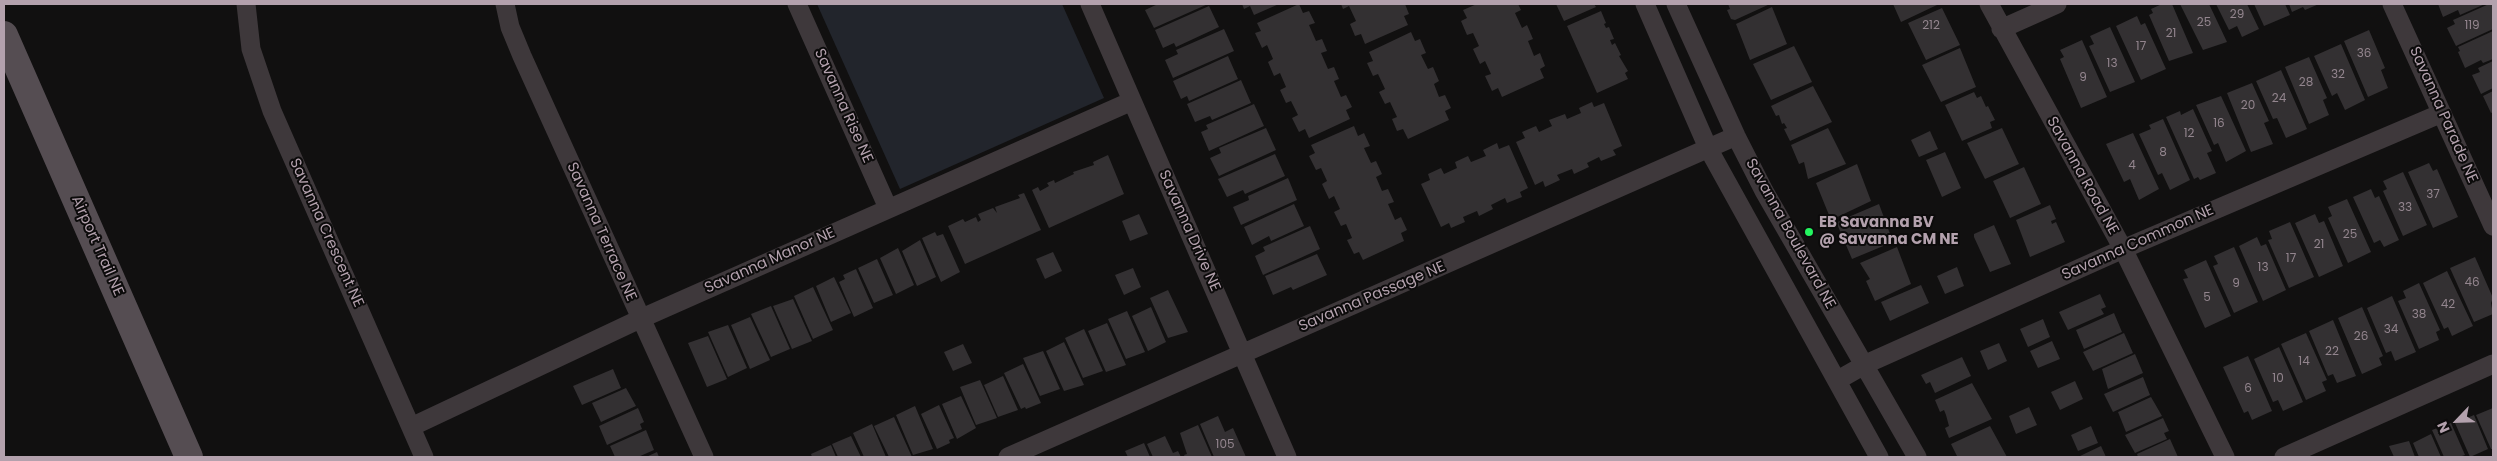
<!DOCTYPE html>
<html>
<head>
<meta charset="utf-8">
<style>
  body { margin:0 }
  #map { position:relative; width:2497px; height:461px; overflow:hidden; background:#111010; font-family:Poppins,sans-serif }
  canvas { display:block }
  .frame { position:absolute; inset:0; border:5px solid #b3a1ad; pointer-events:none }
  .north { position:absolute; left:2432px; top:396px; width:50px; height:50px; -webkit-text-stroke:4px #0c0b0b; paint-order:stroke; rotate:246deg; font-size:14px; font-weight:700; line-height:20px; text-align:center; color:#b3a1ad }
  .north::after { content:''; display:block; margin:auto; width:18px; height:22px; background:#b3a1ad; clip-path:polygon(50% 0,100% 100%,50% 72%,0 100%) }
</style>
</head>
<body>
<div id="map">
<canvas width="2497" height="461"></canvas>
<div class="frame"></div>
<div class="north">N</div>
</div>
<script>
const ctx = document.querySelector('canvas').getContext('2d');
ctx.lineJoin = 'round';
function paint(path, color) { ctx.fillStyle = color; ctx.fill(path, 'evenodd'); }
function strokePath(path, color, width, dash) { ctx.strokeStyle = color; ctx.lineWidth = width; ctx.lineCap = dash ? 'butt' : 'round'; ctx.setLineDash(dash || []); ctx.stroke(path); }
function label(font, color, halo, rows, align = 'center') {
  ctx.font = font + ' Poppins,sans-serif'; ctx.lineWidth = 4; ctx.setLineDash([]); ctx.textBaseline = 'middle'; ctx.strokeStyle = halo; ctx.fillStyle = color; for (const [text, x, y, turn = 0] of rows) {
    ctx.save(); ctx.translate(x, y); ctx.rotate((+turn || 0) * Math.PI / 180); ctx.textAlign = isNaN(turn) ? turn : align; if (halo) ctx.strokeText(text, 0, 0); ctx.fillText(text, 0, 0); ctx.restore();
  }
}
const green = new Path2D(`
  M817,4h245l42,94 -204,91z`);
const building = new Path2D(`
  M1158,4h50l-54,24 -9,-18z
  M1242,4h37l-25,11 -4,-9 -6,3z
  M1299,4l4,9 6,-2 6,12 -6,2 7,16 6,-2 5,12 -6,2 7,16 6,-2 5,12 -5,2 7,16 5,-2 6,12 -6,3 4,9 -41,19 -4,-9 -6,3 -7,-14 6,-3 -7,-14 -5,2 -6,-13 6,-3 -6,-14 -6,3 -6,-14 5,-3 -6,-14 -5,3 -7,-15 6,-2 -4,-8z
  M1341,4h64l4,10 -5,2 4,9 -43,19 -4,-10 -6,2 -5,-12 6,-3 -7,-15 -6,3z
  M1477,4h41l3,6 -6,3 7,15 5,-3 6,14 -5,2 6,15 6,-3 5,13 -5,3 4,9 -42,19 -4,-9 -6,3 -7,-15 6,-2 -6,-13 -5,3 -7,-15 6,-3 -6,-13 -6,2 -6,-14 6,-3 -4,-8z
  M1556,4h38l2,3 -32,14z
  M1728,4h42l-35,16 -4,-1 -4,-9 3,-1z
  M1893,4h44v1l-36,17z
  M2162,4h10l21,49 -24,8 -20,-46 4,-2 -2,-4z
  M2180,4h29l18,38 -24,8z
  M2216,4h31l12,25 -17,8 -5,-11 -8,4z
  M2254,4h31l5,11 -26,11z
  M2289,4h30l-14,6 -2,-3 -11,5z
  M2438,4h47l-25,11 -2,-5 -15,7z
  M2489,4h4v25l-37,17 -9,-18 8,-4 -2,-4z
  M1209,6l10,21 -43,20 -2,-4 -11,5 -8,-18z
  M1772,7l15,37 -37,16 -14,-36z
  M1942,8l18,37 -34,15 -18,-37z
  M1601,11l5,12 -2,1 2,4 3,-1 5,12 -4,1 2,5 3,-2 6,12 -2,1 9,15 -3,2 3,6 -31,14 -30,-67z
  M2137,16l4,9 4,-2 21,46 -25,11 -25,-54z
  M2110,27l25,55 -25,10 -21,-46 5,-2 -4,-8z
  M1224,29l10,22 -61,27 -8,-18 13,-6 -2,-4z
  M2369,30l16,38 -4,2 7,18 -20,9 -24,-56z
  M2493,31v28l-10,4 -2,-3 -16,8 -7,-16 2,-1 -2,-4z
  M1411,32l4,9 5,-2 6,14 -5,2 7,14 5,-2 6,14 -5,3 5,13 6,-2 6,13 -6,3 4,9 -41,19 -5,-10 -6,2 -5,-12 5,-2 -7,-15 -5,2 -6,-12 6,-3 -7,-15 -5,2 -6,-13 6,-2 -4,-9z
  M2082,40l25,57 -26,11 -21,-49 4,-2 -4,-7z
  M2341,44l24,56 -20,10 -8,-17 -5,3 -18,-40z
  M1794,46l18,36 -41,18 -18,-36z
  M1960,48l16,39 -35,15 -19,-37z
  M1228,56l10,23 -49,22 -2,-5 -6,3 -8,-18z
  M2309,57l18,41 -4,2 6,15 -20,9 -24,-57z
  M2493,61v27l-12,6 -9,-19 8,-3 -2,-4z
  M2281,70l26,59 -21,9 -9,-20 -4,1 -17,-38z
  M1241,80l10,23 -39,17 -2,-4 -15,6 -8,-18z
  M2252,83l17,38 -5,2 9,21 -22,8 -24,-59z
  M1813,86l19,36 -42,19 -6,-12 3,-1 -3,-5 -2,1 -3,-9 -3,1 -5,-10z
  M2493,91v21l-2,1 -8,-17z
  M1974,92l3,6 4,-2 5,11 2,-1 7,14 -5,2 2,6 -30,13 -17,-36z
  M2221,96l25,55 -20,11 -8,-19 -4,2 -18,-40z
  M1592,102l2,5 10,-4 18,43 -9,4 3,5 -15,6 -2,-4 -12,6 2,4 -15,7 -2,-5 -15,6 3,5 -15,7 -2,-6 -8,4 -19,-43 9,-4 -3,-6 14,-6 3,6 13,-6 -3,-6 16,-6 2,5 14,-6 -2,-5z
  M1254,104l10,22 -55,25 -8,-19 7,-3 -2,-4z
  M2193,109l19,42 -5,2 9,20 -16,7 -2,-3 -4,2 -28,-62 14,-6 1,4z
  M2163,119l27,61 -20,10 -8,-17 -4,2 -19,-41 12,-5 -2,-4z
  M1354,126l4,10 6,-3 6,13 -6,2 7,15 5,-2 6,13 -6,3 6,14 6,-2 6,13 -6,2 7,16 6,-3 6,13 -6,3 3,8 -41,19 -4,-8 -5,2 -7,-14 5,-2 -6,-14 -5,2 -7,-14 6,-3 -6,-13 -5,3 -7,-15 5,-3 -6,-13 -5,2 -7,-14 6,-3 -4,-8z
  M1266,128l10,22 -57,26 -9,-18 11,-5 -2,-5z
  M1828,128l18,36 -38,15 -4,-17 -5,2 -8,-19z
  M2002,128l17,36 -34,15 -18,-36z
  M1930,131l8,18 -19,8 -8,-17z
  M2133,133l26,56 -20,11 -9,-21 -6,3 -18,-38z
  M1497,143l2,6 10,-4 19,43 -8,4 2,5 -15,6 -2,-5 -14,7 2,4 -14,7 -2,-5 -14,6 2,5 -14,6 -2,-5 -8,4 -20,-43 9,-4 -2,-6 13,-6 3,6 13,-6 -2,-6 13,-6 3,6 15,-6 -3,-6z
  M1945,152l16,36 -19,9 -16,-37z
  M1275,154l10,22 -40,18 -2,-4 -16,7 -9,-18z
  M1108,155l16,39 -75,34 -17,-38 6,-3 2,4 9,-5 -2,-3 7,-3 1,3 19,-9 -1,-2 21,-7 -1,-3z
  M2429,163l4,8 4,-2 21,48 -25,11 -25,-56z
  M1857,164l14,37 -40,19 -15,-37z
  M2024,167l17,37 -31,14 -17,-37z
  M2403,172l24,53 -24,11 -20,-45 4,-2 -4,-8z
  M1288,178l9,22 -56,25 -8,-18 16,-7 -1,-4z
  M2371,189l4,9 4,-2 20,44 -15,7 -4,-7 -6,3 -21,-46z
  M1024,193l17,37 -76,34 -17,-38 15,-7 2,3 11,-5 2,5 3,-2 -3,-6 15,-6 4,5 -2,-6 25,-9 -2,-3z
  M2347,199l24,53 -23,11 -20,-45 4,-2 -4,-9z
  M1294,204l10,22 -33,15 -2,-5 -17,9 -8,-18z
  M1879,204l14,38 -41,17 -15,-35 2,-3z
  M2050,205l6,14 -5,2 1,3 4,-2 9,20 -35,15 -14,-37z
  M1139,214l9,20 -18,7 -8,-20z
  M2315,214l4,9 5,-2 19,45 -24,11 -24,-54z
  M2290,222l24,55 -25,11 -21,-48 4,-1 -3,-8z
  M1994,225l17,39 -21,8 -16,-35v-3z
  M1310,226l10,23 -57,26 -8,-19 10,-5 -2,-4z
  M935,232l2,4 6,-2 17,38 -19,10 -19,-44z
  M2257,237l4,9 5,-2 20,46 -23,11 -24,-55z
  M920,240l16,37 -19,9 -15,-35z
  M1897,247l14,37 -36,17 -9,-20 4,-2 -10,-16z
  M2234,247l24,55 -24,11 -21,-47 5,-2 -4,-8z
  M898,248l16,37 -18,9 -16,-36z
  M1053,252l9,19 -17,8 -9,-20z
  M1317,254l10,21 -34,15 -2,-3 -18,8 -8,-19z
  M2475,257l18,41 -2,5 2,11 -19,8 -24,-54z
  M877,259l16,36 -19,8 -16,-35z
  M2206,260l25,56 -26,12 -22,-49 5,-1 -4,-8z
  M1957,267l7,19 -19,8 -8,-18z
  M1133,268l8,19 -17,8 -9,-20z
  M856,269l17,39 -19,9 -15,-35 6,-3 -2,-4z
  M2447,271l26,55 -21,10 -4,-9 -4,2 -21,-46z
  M834,277l17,36 -20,9 -15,-36z
  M2419,283l21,47 -4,2 3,8 -20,9 -21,-48 8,-3 -3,-7z
  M1921,285l8,18 -39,18 -9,-19z
  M813,287l20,43 -20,9 -19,-43z
  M1168,290l20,42 -20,6 -18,-40z
  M2100,294l6,13 -5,2 3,5 -36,16 -9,-18z
  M2392,296l24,56 -21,9 -4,-10 -5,2 -19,-45z
  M793,299l19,42 -20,8 -19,-43z
  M771,306l19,43 -19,8 -20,-43z
  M1151,307l15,35 -18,9 -16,-35z
  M2362,307l21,49 -4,2 3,7 -20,9 -24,-56z
  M1127,311l18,41 -19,7 -18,-40z
  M2114,313l8,19 -38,17 -8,-19z
  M750,317l20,43 -20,9 -19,-44z
  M2043,319l7,18 -22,10 -8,-18z
  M2333,320l23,56 -19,7 -4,-9 -5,2 -19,-45z
  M1107,323l19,42 -20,7 -18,-41z
  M728,325l19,43 -19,9 -20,-45z
  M1084,329l19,42 -20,7 -18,-40z
  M2124,333l9,20 -40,18 -10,-19z
  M2306,333l21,47 -5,2 4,9 -20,9 -25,-56z
  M708,336l19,43 -20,8 -19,-44z
  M2052,341l8,18 -22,9 -8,-17z
  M1064,342l20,43 -20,6 -18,-40z
  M1999,343l8,18 -19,9 -8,-19z
  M963,344l9,19 -19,8 -9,-19z
  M2279,347l24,55 -20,9 -5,-11 -5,2 -19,-43z
  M1043,351l17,38 -20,7 -17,-38z
  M2135,354l8,19 -35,16 -6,-20z
  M2248,356l24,55 -20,9 -4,-9 -4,2 -21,-46z
  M1962,357l9,19 -36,17 -5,-11 -4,2 -5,-9z
  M1023,364l18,39 -15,6 -1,-2 -4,2 -17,-36z
  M613,369l8,19 -39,17 -9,-19z
  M1003,376l15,34 -20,7 -14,-32z
  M2143,377l7,18 -37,17 -9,-18z
  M980,380l17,38 -21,7 -16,-38z
  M2075,381l8,18 -23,11 -9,-18z
  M1972,383l20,36 -43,19 -4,-10 4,-2 -3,-11 -2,-5 -4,2 -5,-12z
  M626,388l10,18 -35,16 -9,-19z
  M961,396l15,32 -19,11 -15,-35z
  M2151,397l11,19 -36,16 -8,-20z
  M939,405l15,33 -5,2 1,3 -13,6 -16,-35z
  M915,406l18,43 -20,6 -17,-40z
  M2029,407l8,18 -21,9 -7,-18z
  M638,408l6,14 -4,2 2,5 -35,16 -8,-19z
  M2493,408v41h-2l-15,-34z
  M2474,415l14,34 -18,8 -15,-34z
  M1218,416l7,16 8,-4 13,29h-32l-14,-33z
  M894,417l18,40h-23l-15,-31z
  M2163,418l6,13 -5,2 3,6 -32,14 -10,-18z
  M2451,423l14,32 -6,2h-15l-12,-27z
  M872,424l14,33h-22l-11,-24z
  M1198,425l14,32h-27l-1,-2 3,-1 -7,-21z
  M1990,426l17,31 -50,-1 -6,-12z
  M2091,426l7,17 -20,8 -7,-16z
  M646,430l8,20 -16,7h-23l-5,-11z
  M2431,434l10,23h-22l-6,-14z
  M851,436l10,21h-23l-6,-13z
  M1165,436l8,17 5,-2 3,6h-28l-6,-13z
  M2170,439l8,18h-40l-1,-3z
  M2409,441l6,16h-21l-5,-11z
  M1144,443l6,14h-22l-3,-6z
  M831,445l5,12h-24l-1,-3z
  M2101,446l5,11h-25l-1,-1z
  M657,452l2,5h-13z`);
const street = new Path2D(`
  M246,4l5,45 21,62 152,346
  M505,4l5,23 12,29 182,401
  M797,4l91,204
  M1090,4l197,453
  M1645,4l63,144 171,309
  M1676,4l60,132 28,55 153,266
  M1989,4l134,245 102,208
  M2392,4l101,222
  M2001,29l56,-25
  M1838,380l28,-16 257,-115 319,-136
  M411,427l229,-108 492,-218
  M1008,457l728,-321
  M2284,457l209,-93`);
const primary = new Path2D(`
  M4,35l185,422`);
const markers = [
  [1809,232,5,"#24f560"]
];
const numberNames = [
  ["29",2237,15],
  ["25",2204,23],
  ["212",1931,26],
  ["119",2472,26],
  ["21",2171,34],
  ["17",2141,47],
  ["36",2364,54],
  ["13",2112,64],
  ["32",2338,75],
  ["9",2083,78],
  ["28",2306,83],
  ["24",2279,99],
  ["20",2248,106],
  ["16",2219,124],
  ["12",2189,134],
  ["8",2163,153],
  ["4",2132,166],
  ["37",2433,195],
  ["33",2405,208],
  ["25",2350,235],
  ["21",2319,245],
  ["17",2291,259],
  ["13",2263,268],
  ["46",2472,283],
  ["9",2236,284],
  ["5",2207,298],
  ["42",2448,305],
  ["38",2419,315],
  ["34",2391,330],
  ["26",2361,337],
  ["22",2332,352],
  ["14",2304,362],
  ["10",2278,379],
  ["6",2248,389],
  ["105",1225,445]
];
const streetNames = [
  ["Savanna Rise NE",843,106,66],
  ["Savanna Parade NE",2443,115,66],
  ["Savanna Road NE",2082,176,61],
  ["Savanna Drive NE",1189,231,66],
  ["Savanna Terrace NE",601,232,66],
  ["Savanna Crescent NE",326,233,66],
  ["Savanna Boulevard NE",1790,234,61],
  ["Savanna Common NE",2138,243,-24],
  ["Airport Trail NE",97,246,66],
  ["Savanna Manor NE",770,261,-24],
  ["Savanna Passage NE",1372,297,-23]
];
const poiNames = [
  ["EB Savanna BV",1819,223],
  ["@ Savanna CM NE",1819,240]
];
paint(green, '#22252c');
paint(building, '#333032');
strokePath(street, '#3e383b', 19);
strokePath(primary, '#554d52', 28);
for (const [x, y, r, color] of markers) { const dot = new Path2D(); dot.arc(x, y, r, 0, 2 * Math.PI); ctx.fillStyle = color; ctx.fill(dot); strokePath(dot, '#0c0b0b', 2); }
label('12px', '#93858e', null, numberNames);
label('15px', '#b3a1ad', '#0c0b0b', streetNames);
label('bold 15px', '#b3a1ad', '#0c0b0b', poiNames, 'left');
</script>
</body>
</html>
